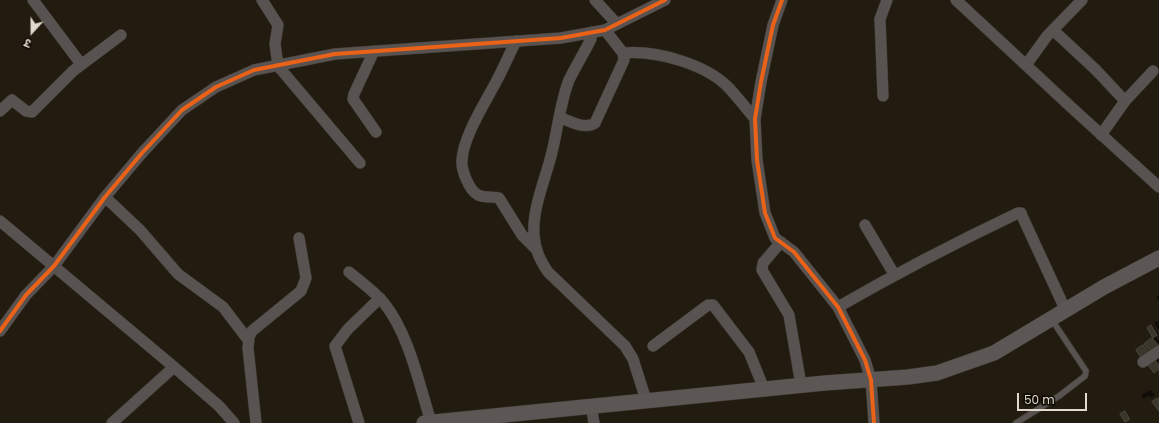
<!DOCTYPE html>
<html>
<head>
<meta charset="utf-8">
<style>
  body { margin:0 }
  #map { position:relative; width:1159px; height:423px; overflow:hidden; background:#211b10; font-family:Poppins,"Noto Sans Devanagari",sans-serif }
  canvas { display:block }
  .north { position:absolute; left:12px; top:12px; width:40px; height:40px; -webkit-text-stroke:3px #0e0903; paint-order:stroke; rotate:201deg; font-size:11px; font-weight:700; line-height:16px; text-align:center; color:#e1d9cc }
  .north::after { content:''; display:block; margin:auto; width:14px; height:18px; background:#e1d9cc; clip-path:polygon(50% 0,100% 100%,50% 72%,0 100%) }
  .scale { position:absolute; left:1017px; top:393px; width:70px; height:18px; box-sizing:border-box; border:2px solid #e1d9cc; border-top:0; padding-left:5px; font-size:12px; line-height:14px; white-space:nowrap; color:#e1d9cc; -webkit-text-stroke:3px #0e0903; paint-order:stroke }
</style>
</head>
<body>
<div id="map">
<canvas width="1159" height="423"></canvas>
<div class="north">उ</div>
<div class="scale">50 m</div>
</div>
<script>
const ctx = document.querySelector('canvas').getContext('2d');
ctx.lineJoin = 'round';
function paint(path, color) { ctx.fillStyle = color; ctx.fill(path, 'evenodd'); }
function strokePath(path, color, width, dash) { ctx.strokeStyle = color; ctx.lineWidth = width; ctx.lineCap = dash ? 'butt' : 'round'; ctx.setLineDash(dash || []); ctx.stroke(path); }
const shadow = new Path2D(`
  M1159,295v6l-3,-4z
  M1158,321h1v9l-5,-7z
  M1152,325l6,9 -3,2 4,5v6l-10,6 -10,-5 15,-11 -6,-9z
  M1159,356v12l-10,-3 8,-6z
  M1151,390l4,5 -4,3 -2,-3 -5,4 -3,-4z
  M1126,411l5,7 -5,3 -4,-7z`);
const building = new Path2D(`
  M1151,325l6,10 -4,3 -6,-10z
  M1152,338l7,8 -7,8 -8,-10z
  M1143,345l7,9 -8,5 -6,-9z
  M1155,360l4,5v4l-5,4 -6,-8z
  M1158,398l1,1v12l-7,-9z
  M1125,411l5,8 -5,3 -5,-8z`);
const lane = new Path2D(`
  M1016,423l43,-27 26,-20 1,-5 -34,-51`);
const street = new Path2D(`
  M33,0l48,64
  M262,0l16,25 -3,19 3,22 82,97
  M595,0l22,24
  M782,0l-9,25 -12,57 -6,37 2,41 8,53 10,25 19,14 44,55 27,53 6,20 3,43
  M956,0l116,108 87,79
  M1053,30l43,40 29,31
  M592,32l-1,7c-7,14 -15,27 -22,41 -9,23 -11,48 -17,72 -6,26 -20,56 -18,83 1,15 6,25 14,37l77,74 8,13 13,41
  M516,41c-7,14 -13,28 -20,41 -11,21 -33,55 -34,78 -1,10 7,30 16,35 6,3 14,1 21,3l23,37 14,14
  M374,51l-20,43 -1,5 23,33
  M623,53c33,-3 83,11 106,35 9,10 18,21 26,31
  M1026,65l21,-29 35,-36
  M883,96l-3,-77 7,-19
  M0,111l12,-11 14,11 6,1 41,-41 48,-36
  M559,117c10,4 26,13 36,6l29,-63 -1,-7 -18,-23
  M1101,135l24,-34 28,-30
  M105,197l35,33 38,44 45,33 26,34
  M0,221l174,146 45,39 15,17
  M865,225l29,49
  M781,242l-18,21 -1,7 27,45 12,70
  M349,272c12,10 25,19 35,31 25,31 35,81 47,119
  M838,307c59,-34 119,-65 180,-94h3l2,5 43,93
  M0,331l26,-36 28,-29 51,-69 37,-44 40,-43 34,-23 38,-17 81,-16 226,-16 44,-8 60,-30
  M653,346l55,-41h5l36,47 15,37
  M1143,362l16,-11
  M591,405l3,18
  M112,423l62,-56
  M256,423l-8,-75 1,-11 3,-6 49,-40 5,-13 -7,-40
  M359,423l-24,-77 13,-17 32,-31`);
const secondary = new Path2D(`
  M424,423l401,-40 83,-6 29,-4 57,-20 110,-66 55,-29`);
const cycleway = new Path2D(`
  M782,0l-9,25 -12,57 -6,37 2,41 8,53 10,25 19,14 44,55 27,53 6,20 3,43
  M0,331l26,-36 28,-29 51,-69 37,-44 40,-43 34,-23 38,-17 81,-16 226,-16 44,-8 60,-30`);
paint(shadow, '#0007');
paint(building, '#3b362b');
strokePath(building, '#4d483f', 1);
strokePath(lane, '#3a352c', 7);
strokePath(street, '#3a352c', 12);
strokePath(secondary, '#3a352c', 16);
strokePath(lane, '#585250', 5.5);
strokePath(street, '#585250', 11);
strokePath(secondary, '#5c5654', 15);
strokePath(cycleway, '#ea6118', 4);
</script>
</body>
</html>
